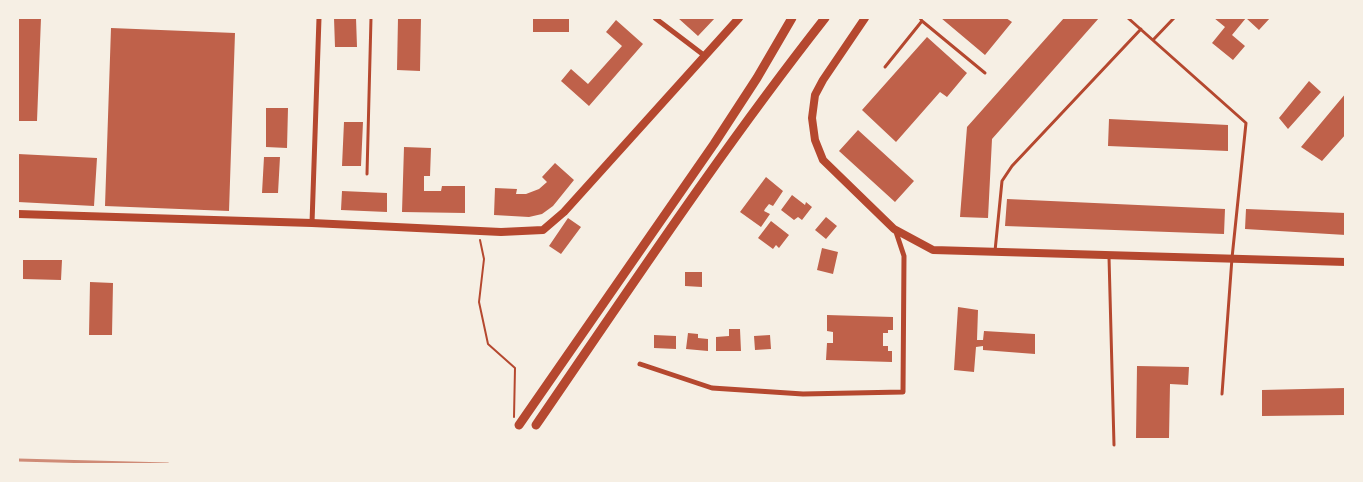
<!DOCTYPE html>
<html>
<head>
<meta charset="utf-8">
<style>
  body { margin:0 }
  #map { position:relative; width:1363px; height:482px; overflow:hidden; background:#f6efe4; font-family:"Nunito Sans",sans-serif }
  canvas { display:block }
  .frame { position:absolute; inset:0; border:19px solid #f6efe4; pointer-events:none }
</style>
</head>
<body>
<div id="map">
<canvas width="1363" height="482"></canvas>
<div class="frame"></div>
</div>
<script>
const ctx = document.querySelector('canvas').getContext('2d');
ctx.lineJoin = 'round';
function paint(path, color) { ctx.fillStyle = color; ctx.fill(path, 'evenodd'); }
function strokePath(path, color, width, dash) { ctx.strokeStyle = color; ctx.lineWidth = width; ctx.lineCap = dash ? 'butt' : 'round'; ctx.setLineDash(dash || []); ctx.stroke(path); }
const building = new Path2D(`
  M18,18h23l-4,103h-19z
  M334,18h22l1,29h-22z
  M398,18h23l-1,53 -23,-1z
  M533,18h36v14h-36z
  M678,18h37l-17,18z
  M941,18h65l6,4 -27,33z
  M1064,18h35l-107,121 -4,79 -28,-1 7,-90z
  M1214,18h56l-11,12 -13,-12 -14,17 13,11 -12,14 -21,-17 13,-16z
  M616,20l27,24 -54,62 -28,-25 10,-12 17,15 34,-38 -16,-14z
  M111,28l124,5 -6,178 -124,-5z
  M927,37l40,36 -20,24 -7,-5 -44,50 -34,-32z
  M1309,81l12,11 -33,37 -9,-11z
  M1346,93v41l-24,27 -21,-14z
  M266,108h22l-1,40 -21,-1z
  M1109,119l119,6v26l-120,-5z
  M344,122h19l-2,44h-19z
  M858,130l56,51 -19,21 -56,-51z
  M404,147l27,1 -1,28h-6v15h17l1,-5h23v27l-63,-1z
  M18,154l79,4 -3,48 -76,-4z
  M264,157h16l-2,36h-16z
  M555,163l19,17 -21,26 -11,8 -13,3 -35,-2 1,-27 22,1 -1,5h10l13,-5 8,-7 -5,-5z
  M766,177l17,14 -10,15 -4,-2 -4,5 -1,2 6,3 -9,13 -21,-15z
  M342,191l45,2v19l-46,-2z
  M792,195l13,10 1,-3 6,5 -10,13 -4,-3 -4,3 -13,-10z
  M1007,199l218,10 -1,25 -219,-8z
  M1246,209l100,4v22l-101,-6z
  M826,217l11,9 -11,13 -11,-9z
  M568,218l13,9 -20,27 -12,-8z
  M771,221l18,14 -10,13 -3,-3 -3,4 -15,-11z
  M822,248l16,4 -5,22 -16,-4z
  M23,260h39l-1,20 -38,-1z
  M685,272h17v15l-17,-1z
  M90,282l23,1 -1,52h-23z
  M958,307l20,3 -1,30h6l1,-9 51,3v20l-52,-4v-4l-7,1 -2,25 -20,-2z
  M827,315l66,2v13h-5v3h-5v13h5v5h4v11l-66,-2 1,-17h6v-11l-6,-1z
  M729,329h11l1,22h-25v-14l13,-1z
  M688,333l10,1v4l10,1v12l-22,-2z
  M654,335l22,1v13l-22,-1z
  M770,335l1,14 -16,1 -1,-14z
  M1137,366l52,1 -1,18 -18,-1 -1,54h-33z
  M1346,388v27l-84,1v-26z`);
const path = new Path2D(`
  M480,240l4,19 -5,43 9,42 27,24 -1,49`);
const service = new Path2D(`
  M920,18l2,3 63,52
  M1128,18l118,105 -14,135 -10,136
  M1153,40l21,-22
  M885,67l37,-46
  M367,174l4,-156
  M995,251l7,-70 10,-15 129,-137
  M1109,257l5,188`);
const minor = new Path2D(`
  M655,18l50,38
  M312,223l7,-205
  M640,364l72,24 91,6 100,-2 1,-136 -9,-27`);
const tertiary = new Path2D(`
  M865,18l-42,62 -8,15 -3,23 3,22 8,20 71,69 39,21 413,12
  M18,214l294,9 189,9 42,-2 21,-18 175,-194`);
const secondary = new Path2D(`
  M519,425l195,-281 43,-66 35,-60
  M536,425c94,-137 186,-276 289,-407`);
const rail = new Path2D(`
  M18,460l150,4`);
paint(building, '#bf614a');
strokePath(path, '#b5482f', 2);
strokePath(service, '#b5482f', 3);
strokePath(minor, '#b5482f', 5);
strokePath(tertiary, '#b5482f', 8);
strokePath(secondary, '#b5482f', 9);
strokePath(rail, '#cf8b77', 3);
</script>
</body>
</html>
